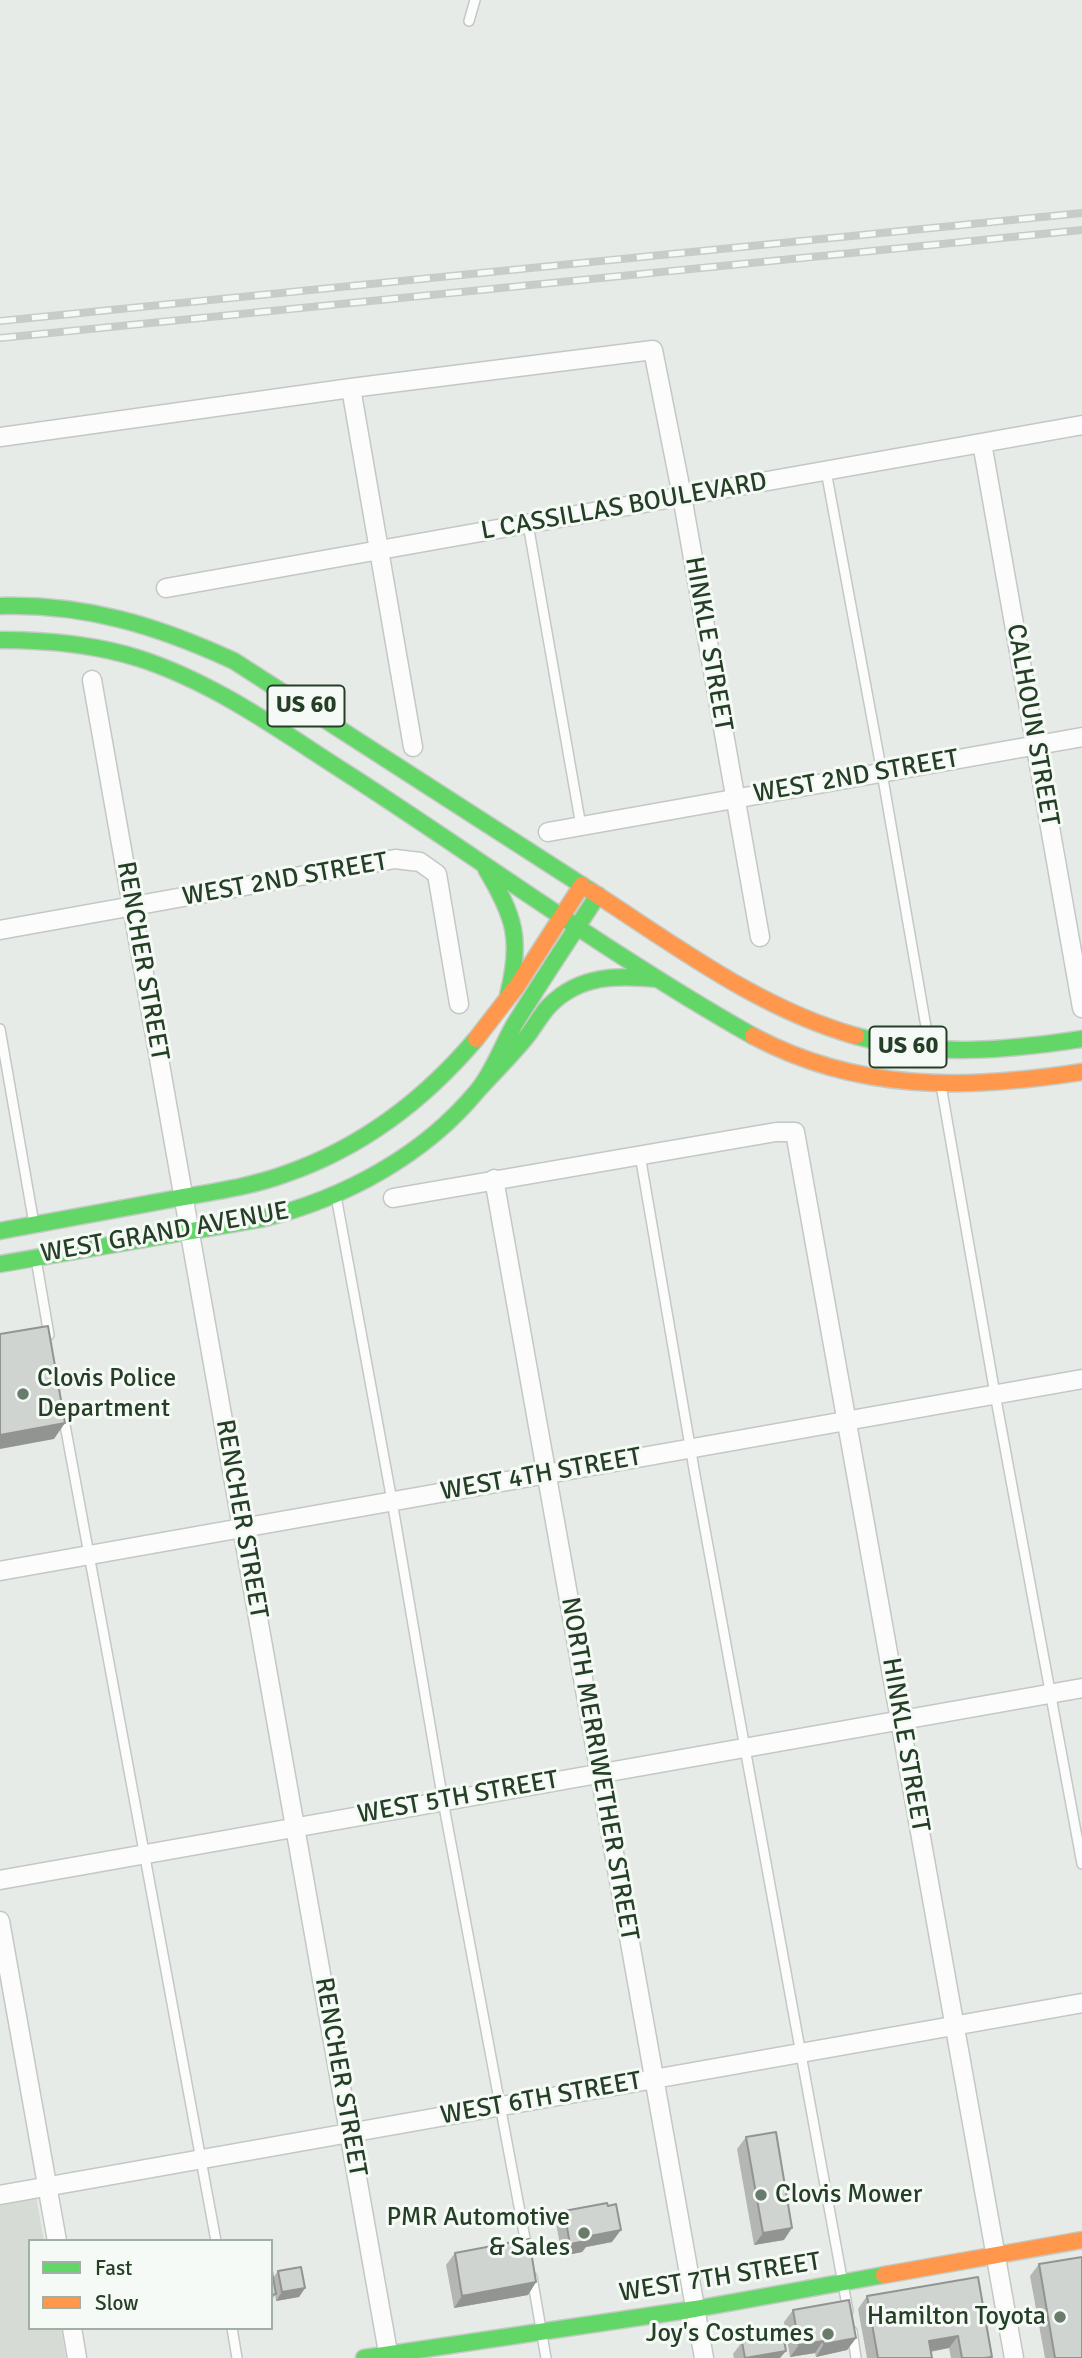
<!DOCTYPE html>
<html>
<head>
<meta charset="utf-8">
<style>
  body { margin:0 }
  #map { position:relative; width:1082px; height:2358px; overflow:hidden; background:#e7ebe7; font-family:Signika,sans-serif }
  canvas { display:block }
  .legend { position:absolute; left:28px; top:2239px; width:245px; height:91px; box-sizing:border-box; background:#f6faf6; border:2px solid #a2afa3; margin:0; padding:9px 12px; list-style:none; font-size:21px; color:#253e26 }
  .legend li { display:flex; align-items:center; gap:14px; height:35px }
  .legend b { width:35px; border:2px solid #a2afa3 }
</style>
</head>
<body>
<div id="map">
<canvas width="1082" height="2358"></canvas>
<ul class="legend">
<li><b style="height:9px;background:#63d668"></b>Fast</li>
<li><b style="height:9px;background:#ff974d"></b>Slow</li>
</ul>
</div>
<script>
const ctx = document.querySelector('canvas').getContext('2d');
ctx.lineJoin = 'round';
function paint(path, color) { ctx.fillStyle = color; ctx.fill(path, 'evenodd'); }
function strokePath(path, color, width, dash) { ctx.strokeStyle = color; ctx.lineWidth = width; ctx.lineCap = dash ? 'butt' : 'round'; ctx.setLineDash(dash || []); ctx.stroke(path); }
function label(font, color, halo, rows, align = 'center') {
  ctx.font = font + ' Signika,sans-serif'; ctx.lineWidth = 6; ctx.setLineDash([]); ctx.textBaseline = 'middle'; ctx.strokeStyle = halo; ctx.fillStyle = color; for (const [text, x, y, turn = 0] of rows) {
    ctx.save(); ctx.translate(x, y); ctx.rotate((+turn || 0) * Math.PI / 180); ctx.textAlign = isNaN(turn) ? turn : align; if (halo) ctx.strokeText(text, 0, 0); ctx.fillText(text, 0, 0); ctx.restore();
  }
}
const built = new Path2D(`
  M33,2179l11,62h-14v87h31l5,30h-66v-173z`);
const lane = new Path2D(`
  M469,21l6,-21
  M826,471l56,302 47,271
  M528,524l53,302
  M0,1029l34,195
  M942,1091l53,303 87,470
  M640,1155l55,320 153,836
  M336,1196l56,305 51,300 84,448
  M36,1259l13,76
  M63,1414l153,827
  M532,2277l14,81
  M232,2328l5,30
  M852,2331l4,27`);
const street = new Path2D(`
  M351,388l62,359
  M0,437l351,-49 302,-38 29,146 78,441
  M982,443l100,565
  M166,588l916,-163
  M92,680l297,1678
  M548,832l534,-95
  M0,930l395,-71 25,3 17,12 22,130
  M494,1179l210,1179
  M393,1198l383,-66h19l219,1226
  M0,1571l1082,-192
  M0,1880l1082,-192
  M0,1921l57,320
  M0,2195l1082,-192
  M72,2328l5,30`);
const fast = new Path2D(`
  M0,606c86,-2 156,19 234,55l357,230
  M0,640c48,0 95,4 141,19 76,25 141,73 207,115 135,87 265,183 405,262
  M486,869c29,48 36,71 22,126
  M856,1036c76,21 149,15 226,3
  M479,1089c16,-18 33,-34 48,-53 8,-10 14,-22 23,-31 30,-30 67,-30 107,-26
  M0,1231c58,-11 115,-21 173,-32 38,-7 78,-12 115,-26 74,-26 137,-74 188,-134
  M0,1264l261,-45c82,-20 163,-63 217,-129 15,-18 24,-44 36,-65 27,-44 56,-87 84,-130
  M364,2358l331,-49 189,-34`);
const slow = new Path2D(`
  M591,891c84,54 168,118 265,145
  M753,1036c105,56 214,54 329,36
  M476,1039l41,-53 65,-101
  M884,2275l198,-35`);
const rail = new Path2D(`
  M0,321l1082,-108
  M0,338l1082,-108`);
const wall = new Path2D(`
  M746,2137l38,103 -30,5 -17,-96z
  M564,2211l48,31 -26,5 -4,5 -20,4 -6,-33z
  M455,2253l81,29 -8,13 -74,13 -8,-43z
  M1039,2264l43,94h-37l-15,-82z
  M271,2266l2,12 5,-7 27,17 -6,9 -23,4 -1,-6 -4,6z
  M978,2277l14,80 -1,1h-40l-2,-10 -18,4 1,6h-65l-9,-49 9,-13z
  M793,2310l63,28 -9,12 -31,7 -1,-4 -25,4 -6,-35z
  M742,2342l38,16h-46l-1,-4z`);
const shadedWall = new Path2D(`
  M65,1423l-11,16 -54,10v-14z
  M792,2228l-8,12 -30,5 9,-12z
  M621,2230l-9,12 -26,5 -4,5 -20,4 8,-12 20,-8z
  M536,2282l-8,13 -74,13 8,-12z
  M305,2288l-6,9 -23,4 6,-9z
  M958,2336l-9,12 -29,5 9,-12z
  M856,2338l-9,12 -31,7 8,-13z
  M823,2341l-8,12 -25,4 9,-12z
  M786,2351l-6,7h-33z`);
const building = new Path2D(`
  M48,1326l17,97 -65,12v-101z
  M776,2132l16,96 -29,5 -17,-96z
  M607,2203l1,3 8,-2 5,26 -31,6 1,4 -21,4 -6,-33z
  M529,2239l7,43 -74,14 -7,-43z
  M1082,2257v101h-27l-16,-94z
  M271,2266l5,28 -5,1z
  M301,2267l4,21 -23,4 -4,-21z
  M978,2277l14,80 -8,1h-22l-4,-22 -29,5 3,17h-54l-11,-62z
  M849,2300l7,38 -32,6 -1,-3 -24,4 -6,-35z
  M783,2334l3,17 -41,7 -3,-16z`);
const markers = [
  [23,1394,7,"#697b6a"],
  [761,2195,7,"#697b6a"],
  [584,2233,7,"#697b6a"],
  [1060,2317,7,"#697b6a"],
  [828,2334,7,"#697b6a"]
];
const shields = [
  [306,706,77],
  [908,1047,77]
];
const shieldNames = [
  ["US 60",306,706],
  ["US 60",908,1047]
];
const streetNames = [
  ["L CASSILLAS BOULEVARD",624,507,-10],
  ["HINKLE STREET",708,644,80],
  ["CALHOUN STREET",1032,725,80],
  ["WEST 2ND STREET",856,777,-10],
  ["WEST 2ND STREET",285,880,-10],
  ["RENCHER STREET",142,961,80],
  ["WEST GRAND AVENUE",165,1233,-10],
  ["WEST 4TH STREET",541,1475,-10],
  ["RENCHER STREET",241,1519,80],
  ["HINKLE STREET",905,1745,80],
  ["NORTH MERRIWETHER STREET",599,1769,80],
  ["WEST 5TH STREET",458,1798,-10],
  ["RENCHER STREET",340,2077,80],
  ["WEST 6TH STREET",541,2099,-10],
  ["WEST 7TH STREET",720,2278,-9]
];
const poiNames = [
  ["Clovis Police",37,1379,"left"],
  ["Department",37,1409,"left"],
  ["Clovis Mower",775,2195,"left"],
  ["PMR Automotive",570,2218],
  ["& Sales",570,2248],
  ["Hamilton Toyota",1046,2317],
  ["Joy's Costumes",814,2334]
];
paint(built, '#d6dcd5');
strokePath(lane, '#c4c8c4', 12);
strokePath(street, '#c4c8c4', 21);
strokePath(fast, '#c4cac4', 19);
strokePath(slow, '#c4cac4', 19);
strokePath(lane, '#fbfcfb', 9);
strokePath(street, '#fbfcfb', 18);
strokePath(fast, '#63d668', 16);
strokePath(slow, '#ff974d', 16);
strokePath(rail, '#c8ccc8', 8);
strokePath(rail, '#f6faf6', 5, [16]);
paint(wall, '#b3b6b3');
paint(shadedWall, '#929492');
paint(building, '#d0d4d0');
strokePath(building, '#929492', 2);
for (const [x, y, r, color] of markers) { const dot = new Path2D(); dot.arc(x, y, r, 0, 2 * Math.PI); ctx.fillStyle = color; ctx.fill(dot); strokePath(dot, '#f6faf6', 2.5); }
for (const [x, y, w] of shields) { const box = new Path2D(); box.roundRect(x - w / 2, y - 20.5, w, 41, 5); ctx.fillStyle = '#f6faf6'; ctx.fill(box); strokePath(box, '#253e26', 2); }
label('bold 24px', '#253e26', null, shieldNames);
label('26px', '#253e26', '#f6faf6', streetNames);
label('26px', '#253e26', '#f6faf6', poiNames, 'right');
</script>
</body>
</html>
